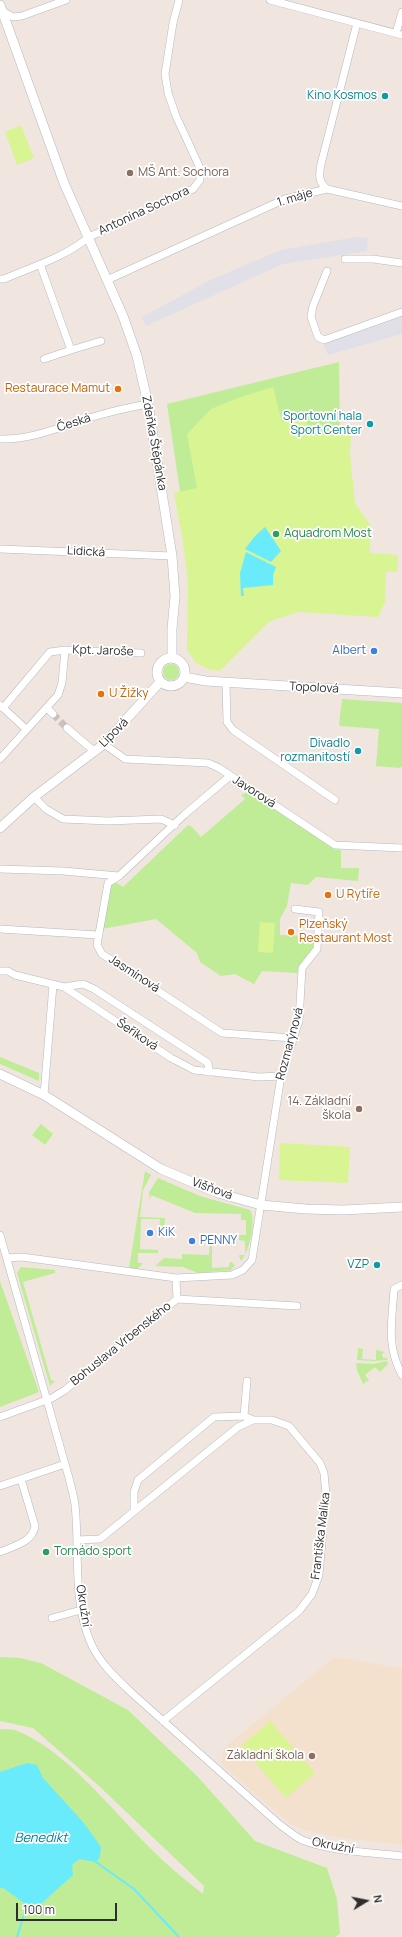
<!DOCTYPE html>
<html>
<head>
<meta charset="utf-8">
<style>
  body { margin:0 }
  #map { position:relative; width:402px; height:1937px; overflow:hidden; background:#f0e6df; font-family:Manrope,sans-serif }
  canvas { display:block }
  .north { position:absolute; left:346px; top:1881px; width:40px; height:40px; -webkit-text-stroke:3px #fff; paint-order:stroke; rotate:80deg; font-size:11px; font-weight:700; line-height:16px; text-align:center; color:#2e2e2e }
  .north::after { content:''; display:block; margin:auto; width:14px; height:18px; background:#2e2e2e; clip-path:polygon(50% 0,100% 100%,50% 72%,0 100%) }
  .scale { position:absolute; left:16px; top:1903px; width:101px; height:18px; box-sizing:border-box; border:2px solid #2e2e2e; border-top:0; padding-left:5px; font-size:12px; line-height:14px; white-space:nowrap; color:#2e2e2e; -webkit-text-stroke:3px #fff; paint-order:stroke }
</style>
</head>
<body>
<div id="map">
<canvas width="402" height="1937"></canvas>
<div class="north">N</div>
<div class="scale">100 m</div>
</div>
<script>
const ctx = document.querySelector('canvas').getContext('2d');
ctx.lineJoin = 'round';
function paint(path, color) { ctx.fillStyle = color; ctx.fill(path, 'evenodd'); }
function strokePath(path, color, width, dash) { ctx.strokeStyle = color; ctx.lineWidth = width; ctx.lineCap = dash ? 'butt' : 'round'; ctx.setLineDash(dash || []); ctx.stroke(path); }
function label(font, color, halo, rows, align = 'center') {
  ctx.font = font + ' Manrope,sans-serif'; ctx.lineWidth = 3.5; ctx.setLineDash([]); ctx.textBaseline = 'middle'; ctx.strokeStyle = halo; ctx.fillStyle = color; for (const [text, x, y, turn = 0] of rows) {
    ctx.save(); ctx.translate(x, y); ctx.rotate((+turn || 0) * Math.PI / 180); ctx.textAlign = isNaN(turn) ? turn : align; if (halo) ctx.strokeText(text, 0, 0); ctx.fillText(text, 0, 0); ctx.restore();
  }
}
const industrial = new Path2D(`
  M356,237l12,1 -1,13 -84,13 -137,62 -4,-9 68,-37 71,-30z
  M402,316v18l-74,21 -5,-12z`);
const education = new Path2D(`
  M334,1657l68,11v177l-59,-7 -39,-8 -14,-6 -69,-60 3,-16z`);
const green = new Path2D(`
  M339,362l1,70 -37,5 -111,135 -25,-168z
  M163 672a8 8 0 1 1 16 0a8 8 0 1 1-16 0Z
  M342,699l60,4v63l-2,2 -24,-2 3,-37 -39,-3 -1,-2z
  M246,793l6,1 82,55 7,1v18h18l-1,13 -42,-4 -8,8 -17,-2 -4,23 -7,13v16l27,1 8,6 -3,10 -15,21 -35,-2 -8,13 -19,-10 -14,2 -21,-14 -3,-9 -41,-34 -54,10 8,-43 5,-4 8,5 65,-62 4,2 9,10 44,-38 -4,-4z
  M0,1057l39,16v8l-39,-17z
  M41,1124l12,10 -8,11 -13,-10z
  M145,1171l6,4 -8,15 -3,27 25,1 -1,11h-5l1,-10h-19l-1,30 18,1v3h-20v10h5l-5,6 -9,-1z
  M158,1178l42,18 50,14c7,9 -1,43 -9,51l-2,-6h6v-14l-6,-1v-5h7v-15h-5v-6l-46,-1 -44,-18 -1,5 -1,-8z
  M210,1238h2v30l17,-1 1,-5h2l3,4 -4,3 2,1 -35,3 -15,-6 -28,-1 9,-8 18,1v-5l27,1z
  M21,1267l34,3v3l-32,9 28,98 4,1 -5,5 -33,-113z
  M0,1281l39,111 -39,15z
  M358,1348l5,1 -1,10 14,1v-10l9,2 -3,2 1,4h4v2l-14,1 -16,-1z
  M387,1361l1,3 -8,8 -5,-5 -10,8 4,5 -6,4 -6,-14 -1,-7 18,1z
  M0,1657l20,1 21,5 87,47 70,67 57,64 72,27 10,31 3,35 -5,3h-335v-208c5,0 11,0 15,1 49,18 98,81 135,118 17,17 35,32 53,46l1,-8 -105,-100 -66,-58 -33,-7z`);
const pitch = new Path2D(`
  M21,125l13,33 -17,7 -12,-33z
  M273,387l9,35 24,-4 2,16 43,1 -1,20 5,48 16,23 -1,27 28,2 -1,17h-11l-1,30 -7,15 -79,-5 -29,9 -50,50 -12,-2 -12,-6 -9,-13 1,-68 -5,-40 -9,-49 23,-5 -10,-54 24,-25 27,-11z
  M260,922l15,1 -2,30 -15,-1z
  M280,1143l70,4 -2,36 -69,-3z
  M270,1721l45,52 -29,25 -45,-52z`);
const water = new Path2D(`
  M265,527l16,24 -10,11 -26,-13 10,-13z
  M246,552l30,15 -3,8v10l-30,3 1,8h-3l-1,-23z
  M27,1763l10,2 6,13 40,44 18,25 -1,10 -4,5 -17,-3 -7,6 1,10 -31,28 -15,2 -24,-17h-3v-116z`);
const stream = new Path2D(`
  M96,1862l38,27 45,48
  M17,1937l10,-32`);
const minorTunnel = new Path2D(`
  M53,714l14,14`);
const minor = new Path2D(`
  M270,0l132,35
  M2,11l11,6 9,-1 44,-16
  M396,33l6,-21
  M327,189c-9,-7 -8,-15 -6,-25l36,-141
  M345,259h28l29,4
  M40,264l31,86 -27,9
  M327,271l-14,35 -2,11 7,20 6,3 78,-28
  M0,279h4c28,-12 61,-22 85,-42l104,-48 7,-9v-12l-24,-52 -8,-23 -3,-19 8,-51 6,-23
  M107,280l178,-81 42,-10 75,17
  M71,350l30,-9
  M0,439c33,1 65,-14 96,-23 17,-5 35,-9 52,-12
  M0,549l172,7
  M226,683l1,39 6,8 102,70
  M0,705l26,24
  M3,708l47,-56 15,-2
  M47,708l6,6
  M67,728l28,24
  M104,744l21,15 83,4 11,5 116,77 67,3
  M0,759l58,-64 4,-12 3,-33 76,3
  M230,776l-46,39 -65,61 -11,7 -11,62 5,9 120,79 71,5
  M34,797l12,12 17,10 45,2 53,-2 14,6
  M0,869l63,2 56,5
  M0,929l98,6
  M0,971h8l7,4 49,12 107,71 23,12 65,7 22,-1
  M64,987l19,-3 11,5 114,74 1,9
  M44,1095l9,-110
  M0,1235l69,243c2,9 5,18 6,27 5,44 -3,93 15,136 8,21 28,39 44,54l145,129c7,5 15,12 23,16 31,12 67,12 100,16
  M7,1258l15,-1 154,21 56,-3 11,-5 9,-10 29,-184 18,-55 3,-53 15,-19 2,-37 -24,-3
  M176,1278l1,21
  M402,1285l-8,4c-2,33 -8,56 8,86
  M244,1416l3,-35
  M0,1417l52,-19 13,-8 112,-91 120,7
  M0,1486l65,-22
  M134,1511v-19l4,-12 76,-63 30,-1 9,4
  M77,1540l23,-1 138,-112 15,-7h19l17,6 31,37 4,10 2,22 -7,80 -7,19 -13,17 -136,110
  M0,1552c14,-6 33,-10 35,-26l-14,-47
  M52,1618l29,-8`);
const tertiary = new Path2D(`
  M0,5l64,178 59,133 14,40 11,48 24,152 3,40 -3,33v29
  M157 672a14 14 0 1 1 28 0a14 14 0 1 1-28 0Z
  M184,677l22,4 196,12
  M0,828l34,-31 70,-53 56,-62
  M0,1074l44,21 117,74 57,24 43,12 45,4 37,1 59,-3`);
const markers = [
  [385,96,4,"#0f9aa8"],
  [130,173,4,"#8d6e63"],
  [118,389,4,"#e8710a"],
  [370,424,4,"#0f9aa8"],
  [276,534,4,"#2e9e5b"],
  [374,651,4,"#3f7fe0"],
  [101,694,4,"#e8710a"],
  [358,751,4,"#0f9aa8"],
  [328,895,4,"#e8710a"],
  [291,932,4,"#e8710a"],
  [359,1109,4,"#8d6e63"],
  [150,1233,4,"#3f7fe0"],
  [192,1241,4,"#3f7fe0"],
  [377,1265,4,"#0f9aa8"],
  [46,1552,4,"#2e9e5b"],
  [312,1756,4,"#8d6e63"]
];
const cultureNames = [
  ["Kino Kosmos",377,96],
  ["Sportovní hala",362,417],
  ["Sport Center",362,431],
  ["Divadlo",350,744],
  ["rozmanitostí",350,758],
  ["VZP",369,1265]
];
const educationNames = [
  ["MŠ Ant. Sochora",138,173,"left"],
  ["14. Základní",351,1102],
  ["škola",351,1116],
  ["Základní škola",304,1756]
];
const streetNames = [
  ["1. máje",295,198,-17],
  ["Antonína Sochora",144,211,-25],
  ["Česká",74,423,-18],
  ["Zdeňka Štěpánka",154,443,80],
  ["Lidická",86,552,3],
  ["Kpt. Jaroše",103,651,2],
  ["Topolová",314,688,3],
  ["Lipová",114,733,-45],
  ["Javorová",254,792,33],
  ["Jasmínová",134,974,33],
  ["Šeříková",137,1035,34],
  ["Rozmarýnová",290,1044,-75],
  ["Višňová",212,1189,20],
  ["Bohuslava Vrbenského",121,1344,-39],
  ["Františka Malíka",321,1536,-83],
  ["Okružní",83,1606,81],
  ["Okružní",333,1846,11]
];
const foodNames = [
  ["Restaurace Mamut",110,389,"right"],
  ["U Žižky",109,694],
  ["U Rytíře",336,895],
  ["Plzeňský",299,925],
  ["Restaurant Most",299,939]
];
const leisureNames = [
  ["Aquadrom Most",284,534],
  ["Tornádo sport",54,1552]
];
const shopNames = [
  ["Albert",366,651,"right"],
  ["KiK",158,1233],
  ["PENNY",200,1241]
];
const waterNames = [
  ["Benedikt",41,1838]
];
paint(industrial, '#e1e0e8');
paint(education, '#f3e1cd');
paint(green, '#c0ec97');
paint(pitch, '#d9f492');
paint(water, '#69ebfc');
strokePath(stream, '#69ebfc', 2);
strokePath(minorTunnel, '#c9c1bc', 7, [7, 3.5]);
strokePath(minor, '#b3b8c2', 8);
strokePath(tertiary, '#b3b8c2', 10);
strokePath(minor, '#fff', 7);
strokePath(tertiary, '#fff', 9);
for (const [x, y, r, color] of markers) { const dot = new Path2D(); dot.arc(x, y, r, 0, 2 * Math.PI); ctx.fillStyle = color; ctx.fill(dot); strokePath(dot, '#fff', 1.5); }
label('12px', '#0d838f', '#fff', cultureNames, 'right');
label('12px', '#785e54', '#fff', educationNames, 'right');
label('12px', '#2e2e2e', '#fff', streetNames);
label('12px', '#c56008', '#fff', foodNames, 'left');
label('12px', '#27864d', '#fff', leisureNames, 'left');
label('12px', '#366cbe', '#fff', shopNames, 'left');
label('italic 13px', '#02819f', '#fff', waterNames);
</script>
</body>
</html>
